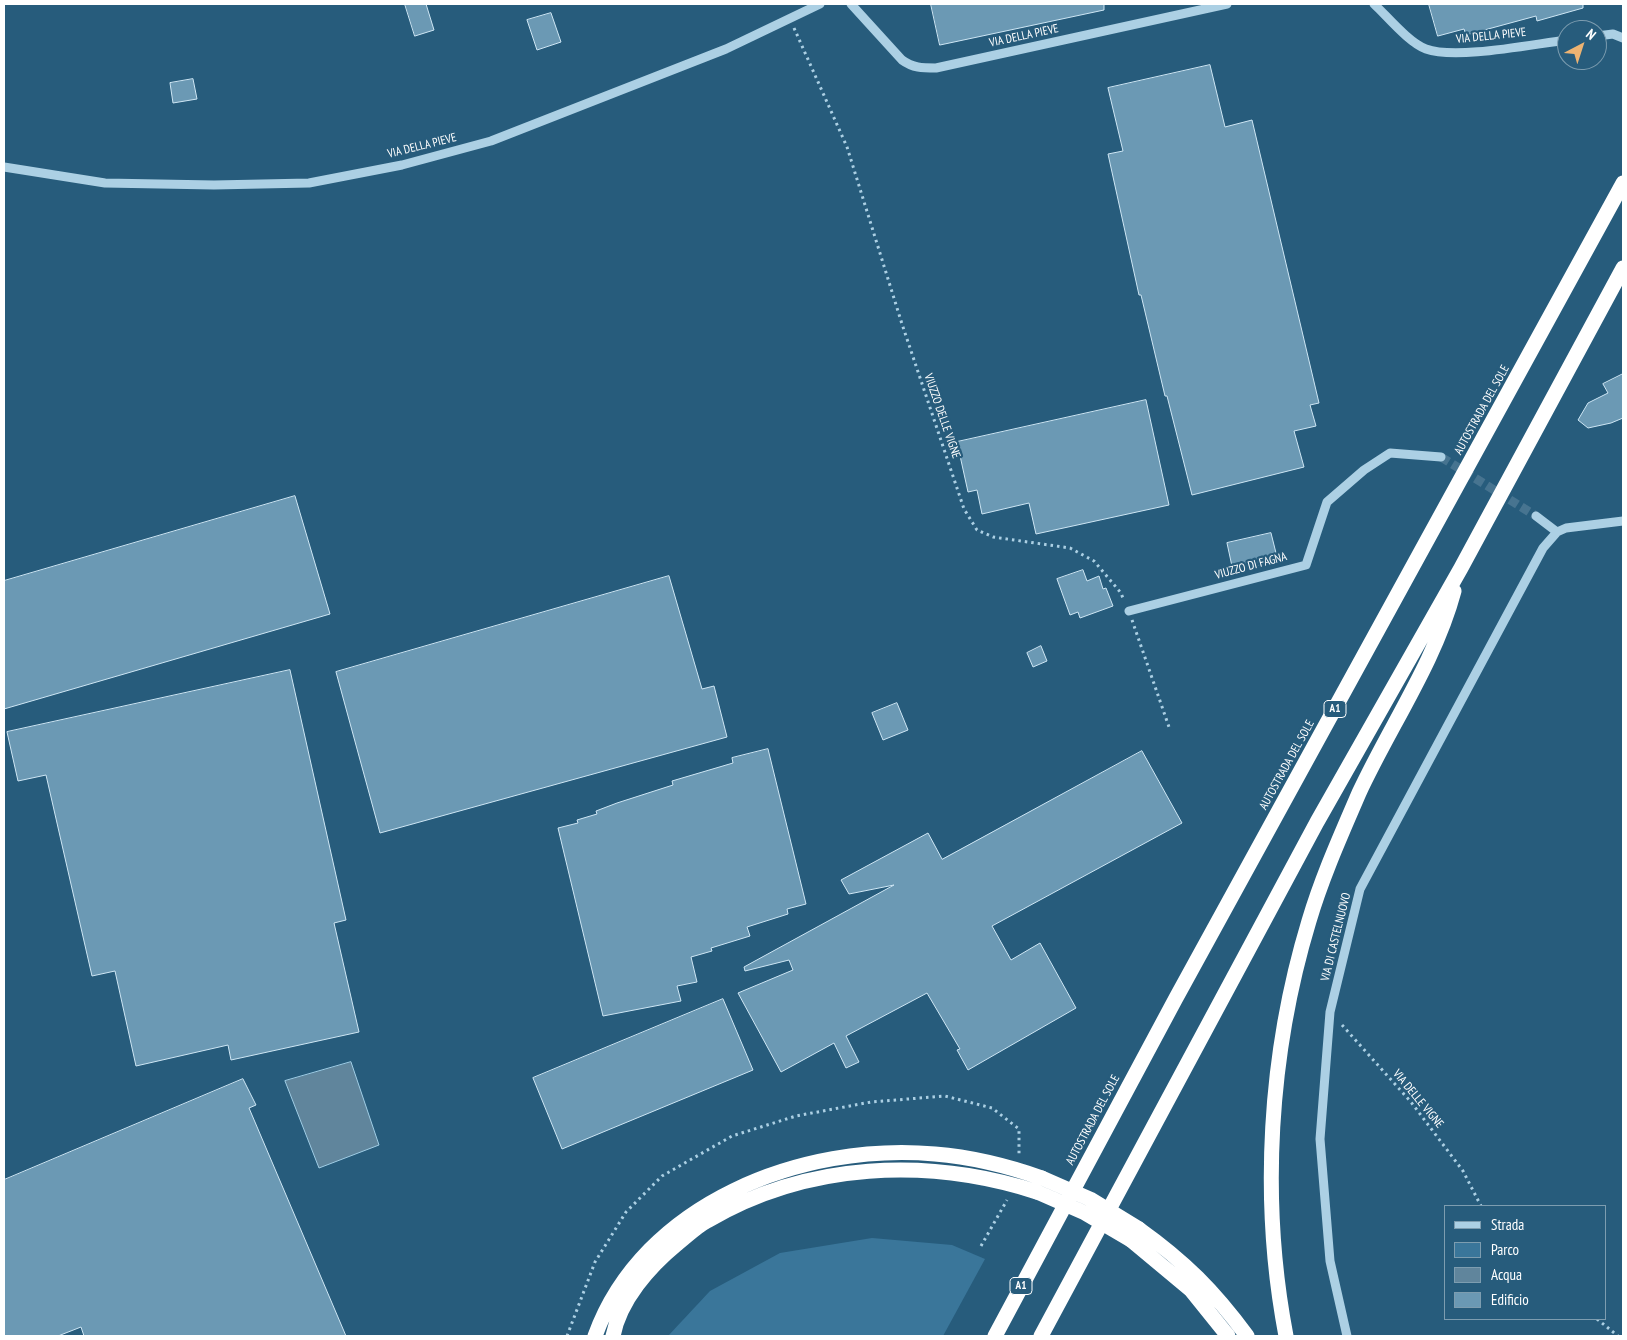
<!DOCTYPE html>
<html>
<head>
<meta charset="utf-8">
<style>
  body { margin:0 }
  #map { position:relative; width:1627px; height:1340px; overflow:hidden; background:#275c7c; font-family:"PT Sans Narrow",sans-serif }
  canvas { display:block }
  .frame { position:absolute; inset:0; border:5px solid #fff; pointer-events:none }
  .legend { position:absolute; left:1444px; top:1205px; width:162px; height:115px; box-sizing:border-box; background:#275c7c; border:1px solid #7d9db0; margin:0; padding:6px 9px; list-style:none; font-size:15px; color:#fff }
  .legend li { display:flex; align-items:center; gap:10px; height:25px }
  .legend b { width:25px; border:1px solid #7d9db0 }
  .north { position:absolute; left:1557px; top:20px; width:50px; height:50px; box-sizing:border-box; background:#275c7c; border:1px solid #7d9db0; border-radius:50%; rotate:40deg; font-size:14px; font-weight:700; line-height:20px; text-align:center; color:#fff }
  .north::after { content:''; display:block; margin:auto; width:18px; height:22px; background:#edb372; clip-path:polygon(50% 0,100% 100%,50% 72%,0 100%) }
</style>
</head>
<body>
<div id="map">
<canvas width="1627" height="1340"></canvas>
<div class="frame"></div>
<ul class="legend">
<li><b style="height:6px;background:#acd0e4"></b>Strada</li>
<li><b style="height:14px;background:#3a769a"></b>Parco</li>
<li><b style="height:14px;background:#60859c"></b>Acqua</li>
<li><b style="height:14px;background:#6b99b4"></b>Edificio</li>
</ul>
<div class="north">N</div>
</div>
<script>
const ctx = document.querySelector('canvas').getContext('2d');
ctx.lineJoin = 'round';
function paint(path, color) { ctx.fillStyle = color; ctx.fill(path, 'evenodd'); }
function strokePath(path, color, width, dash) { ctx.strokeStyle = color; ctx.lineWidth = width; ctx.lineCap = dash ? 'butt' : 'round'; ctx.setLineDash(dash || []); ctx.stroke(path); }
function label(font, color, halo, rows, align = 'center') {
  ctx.font = font + ' "PT Sans Narrow",sans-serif'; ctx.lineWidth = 4.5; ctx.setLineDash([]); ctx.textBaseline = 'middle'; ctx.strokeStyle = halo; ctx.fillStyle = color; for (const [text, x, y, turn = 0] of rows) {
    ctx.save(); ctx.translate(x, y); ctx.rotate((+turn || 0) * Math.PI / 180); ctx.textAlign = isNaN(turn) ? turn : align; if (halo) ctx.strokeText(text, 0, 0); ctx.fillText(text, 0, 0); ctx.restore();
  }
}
const green = new Path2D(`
  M872,1238l80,7 33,14 -42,77h-275l42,-45 70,-38z`);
const water = new Path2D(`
  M351,1062l28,83 -60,23 -34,-87z`);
const building = new Path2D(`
  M405,4h21l8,26 -19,6z
  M931,4h173v6l-164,35z
  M1429,4h154v4l-46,13 -1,-5 -70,19 -2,-6 -26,7z
  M551,13l10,29 -24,8 -10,-30z
  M1210,65l15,62 27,-7 67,283 -9,2 6,21 -22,5 10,36 -112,28 -25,-99h-2l-24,-101h-2l-31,-141 15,-3 -15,-63z
  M193,79l4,20 -24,4 -3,-20z
  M1623,374v44l-12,5 -23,5 -10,-8 10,-17 20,-10 -5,-9z
  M1146,400l23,105 -133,29 -7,-31 -47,11 -5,-24 -9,2 -11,-50z
  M295,496l35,118 -326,95v-128z
  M1271,533l7,28 -45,10 -6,-28z
  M1083,570l4,11 12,-5 4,13 3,-1 7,18 -33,12 -2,-6 -8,3 -13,-36z
  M669,576l33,113 12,-3 13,51 -347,96 -44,-161z
  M1041,646l6,15 -14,6 -6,-14z
  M290,670l56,250 -12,3 25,109 -128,28 -3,-15 -92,21 -21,-95 -23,5 -46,-201 -28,6 -11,-49z
  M897,703l11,27 -25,10 -11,-27z
  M768,749l38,155 -19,5 1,5 -41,13 3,9 -39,12 1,3 -21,6 6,25 -20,4 4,15 -78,15 -45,-188 20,-5 -1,-3 20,-6 -1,-3 21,-8 56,-18 -1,-4 61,-18 -1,-5z
  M1142,751l40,72 -190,103 19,34 29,-17 36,65 -108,62 -11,-20 3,-1 -33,-56 -81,43 13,26 -13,6 -12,-25 -53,29 -43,-79 55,-23 -4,-10 -44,11 -1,-4 150,-82 -45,9 -8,-14 87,-47 14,26z
  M723,999l30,71 -191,79 -29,-71z
  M243,1079l13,26 -7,3 97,228h-262l-3,-9 -23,9h-54v-156z`);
const minorTunnel = new Path2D(`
  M1441,457l95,59`);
const path = new Path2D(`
  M794,28l53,119 55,177 62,185 13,21 16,7 77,11 24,13 27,32 3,8
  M1132,620l37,107
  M1342,1025l69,77 52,69 18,35
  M981,1246l26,-46
  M1597,1319l21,17
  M567,1336l28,-74 31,-50 36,-36 70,-40 64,-20 75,-14 74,-6 47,12 27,21v26`);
const minor = new Path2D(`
  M851,4l51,56c11,8 20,8 34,8l291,-64
  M1374,4c13,12 35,39 52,45 30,11 107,-5 141,-9
  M1597,36l16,-2 10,4
  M4,167l101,16 109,2 95,-2 93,-18 89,-24 235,-92 94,-45
  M1536,516l21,16
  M1129,611l177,-46 21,-63 37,-32 26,-17 51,4
  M1347,1336l-17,-75 -10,-122 10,-127 30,-123 183,-341 14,-16 9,-4 57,-7`);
const highway = new Path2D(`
  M1139,1229c45,32 75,62 108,107
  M1131,1240l60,50 37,46
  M595,1336c48,-133 208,-194 340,-182 37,3 73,12 107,24
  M613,1336c7,-36 36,-69 64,-92 9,-7 19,-17 30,-23 100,-59 221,-64 330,-29
  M995,1336l181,-338 447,-815
  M1041,1336l276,-514 144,-254 162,-300
  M1286,1336c-26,-136 -17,-283 23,-415 13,-44 32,-86 50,-128 31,-67 76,-131 95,-202`);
const highwayBridge = new Path2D(`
  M1042,1178l48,21 49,30
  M1037,1192l48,21 46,27`);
const shields = [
  [1335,709,22],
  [1021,1286,22]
];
const shieldNames = [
  ["A1",1335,709],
  ["A1",1021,1286]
];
const streetNames = [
  ["VIA DELLA PIEVE",1024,36,-12],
  ["VIA DELLA PIEVE",1491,36,-6],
  ["VIA DELLA PIEVE",422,146,-14],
  ["AUTOSTRADA DEL SOLE",1482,410,-61],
  ["VIUZZO DELLE VIGNE",942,416,71],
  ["VIUZZO DI FAGNA",1251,566,-15],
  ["AUTOSTRADA DEL SOLE",1287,765,-61],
  ["VIA DI CASTELNUOVO",1336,937,-76],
  ["VIA DELLE VIGNE",1418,1099,50],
  ["AUTOSTRADA DEL SOLE",1093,1120,-62]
];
paint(green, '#3a769a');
paint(water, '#60859c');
strokePath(water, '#a0cde5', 1);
paint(building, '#6b99b4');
strokePath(building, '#cee6f4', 1);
strokePath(minorTunnel, '#477490', 9, [9, 4.5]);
strokePath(path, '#acd0e4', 3, [2.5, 4]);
strokePath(minor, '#acd0e4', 9);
strokePath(highway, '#fff', 15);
strokePath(highwayBridge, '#fff', 15);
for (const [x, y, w] of shields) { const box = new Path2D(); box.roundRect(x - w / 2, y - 8.5, w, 17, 4); ctx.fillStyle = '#275c7c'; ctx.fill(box); strokePath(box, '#fff', 1); }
label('bold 11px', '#fff', null, shieldNames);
label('12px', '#fff', '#275c7c', streetNames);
</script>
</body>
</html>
